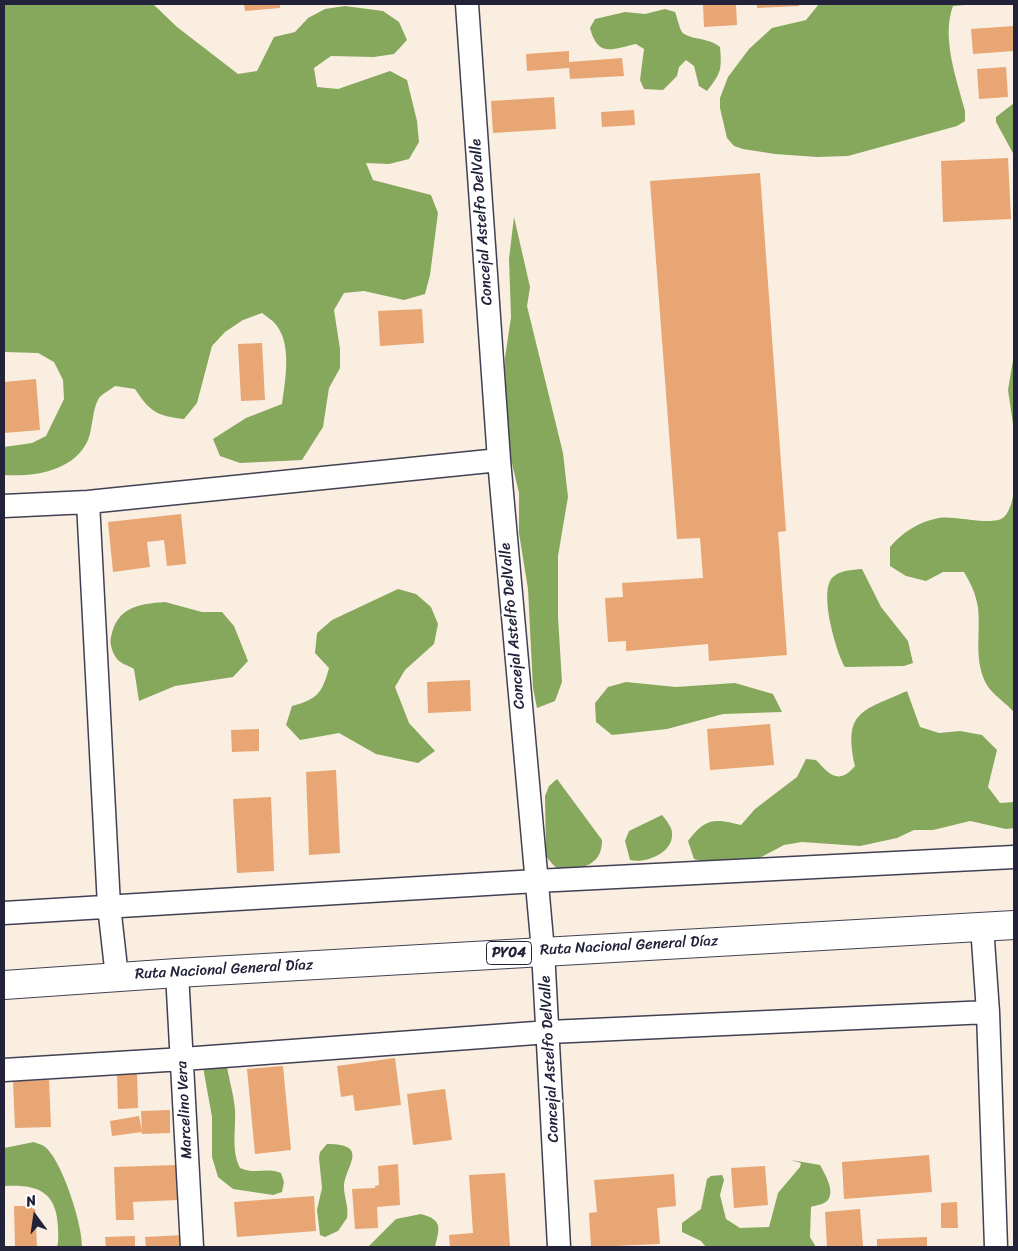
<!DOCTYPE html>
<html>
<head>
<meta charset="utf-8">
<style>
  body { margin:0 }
  #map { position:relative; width:1018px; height:1251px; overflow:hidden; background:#faeee0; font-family:Sriracha,sans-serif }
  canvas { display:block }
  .frame { position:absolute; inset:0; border:5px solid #22223b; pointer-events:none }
  .north { position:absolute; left:10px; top:1191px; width:50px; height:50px; -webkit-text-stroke:4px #fff; paint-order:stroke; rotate:346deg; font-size:14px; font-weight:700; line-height:20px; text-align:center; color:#22223b }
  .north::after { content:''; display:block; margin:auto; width:18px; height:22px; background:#22223b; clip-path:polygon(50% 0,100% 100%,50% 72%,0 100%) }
</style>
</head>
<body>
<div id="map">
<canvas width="1018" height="1251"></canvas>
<div class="frame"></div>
<div class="north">N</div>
</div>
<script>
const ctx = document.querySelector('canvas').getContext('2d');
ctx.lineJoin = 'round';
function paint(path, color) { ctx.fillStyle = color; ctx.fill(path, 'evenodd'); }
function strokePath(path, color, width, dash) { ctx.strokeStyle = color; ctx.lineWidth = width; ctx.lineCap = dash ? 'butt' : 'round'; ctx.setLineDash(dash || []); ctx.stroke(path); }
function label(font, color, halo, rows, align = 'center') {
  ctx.font = font + ' Sriracha,sans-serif'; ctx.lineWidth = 4.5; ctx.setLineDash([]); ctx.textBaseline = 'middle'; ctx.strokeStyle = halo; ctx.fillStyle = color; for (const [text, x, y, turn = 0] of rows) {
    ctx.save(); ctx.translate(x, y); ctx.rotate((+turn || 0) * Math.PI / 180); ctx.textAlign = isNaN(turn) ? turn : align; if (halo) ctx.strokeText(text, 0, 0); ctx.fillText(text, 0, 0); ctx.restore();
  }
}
const forest = new Path2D(`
  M4,4h149l24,23 61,47 19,-3 17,-34 21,-5 13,-14 17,-9 20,-3 38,5 16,11 8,18 -13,14 -20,3 -43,-1 -17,12 3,19 21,2 52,-18 17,9 10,41 2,21 -10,17 -20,5 -23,-1 7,17 58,15 7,18 -8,62 -5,19 -21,6 -40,-9 -20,2 -10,17 6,39v19l-11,20 -6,39 -21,33 -62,3 -20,-7 -7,-17 33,-21 36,-14c3,-22 10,-58 -5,-78 -3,-5 -10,-9 -15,-13l-19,7 -18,12 -13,14 -15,57 -13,16c-27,-3 -34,-7 -49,-30l-20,-3c-5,4 -13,8 -16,12 -7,11 -6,30 -11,42 -14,31 -53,37 -84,35v-28l28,-4 14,-7 18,-37 -1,-19 -9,-18 -16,-9 -34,-1z
  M819,4h157l-23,2c-12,32 4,74 12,105v10l-8,5 -109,30 -31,1 -42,-3 -32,-5 -9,-3 -7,-8 -7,-30v-10l8,-21 21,-28 23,-21 34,-8z
  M665,9l10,3c2,5 4,15 7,20 7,8 26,5 38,15 2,23 1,26 -13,44l-8,-5 -5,-20 -8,-6 -7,7 -2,9 -14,14 -19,-1 -4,-9 4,-31 -8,-5c-24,5 -38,14 -46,-16l5,-9 30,-7 20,2z
  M1014,103v52l-18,-33v-5z
  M514,217l16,70 -3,19 36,147 5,44 -10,59v61l4,65 -7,19 -18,7 -4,-20 -5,-99 -9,-56v-40l-9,-38 -4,-38 -1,-59 6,-41 -2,-58z
  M1014,354v77l-6,-41z
  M1014,492v220c-8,-9 -22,-18 -27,-27 -14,-24 -6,-52 -9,-77 -2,-14 -7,-24 -14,-36h-21l-17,9 -20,-5 -16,-10v-19c13,-15 28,-25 49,-29 16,-3 54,9 65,-1 7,-7 8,-17 10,-25z
  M862,569l19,38 27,34 5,22 -9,3 -59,1c-9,-15 -27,-77 -12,-90 7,-7 19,-7 29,-8z
  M398,589l18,5 15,13 7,17 -4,20 -29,26 -10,17 14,36 26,28 -17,12 -42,-9 -37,-21 -39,7 -14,-15 6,-19c26,-7 30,-13 37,-38l-14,-15 2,-20 15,-13z
  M165,602l37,10h20l12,14 14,35 -15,16 -58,9 -36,15 -5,-32c-5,-3 -14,-6 -17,-10 -4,-5 -8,-16 -6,-22 6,-30 27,-33 54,-35z
  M626,682l50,5 59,-4 38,11 9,18 -59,2 -56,15 -55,6 -16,-13 -1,-19 13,-16z
  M907,691l13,36 19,6 21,-2 22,4 15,15 -9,37 12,16 14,-1v26l-8,1 -36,-8 -37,9h-19l-17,8 -37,8 -58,-4 -18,3 -34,18 -38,1 -18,-5 -6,-18c17,-23 26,-23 53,-16l14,-16 42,-32 9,-18 10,1c14,15 23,25 39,6 -12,-55 7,-55 52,-75z
  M557,779l45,61c0,18 -9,25 -26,29 -4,1 -11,3 -16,1 -6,-3 -10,-9 -14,-14l-1,-60 4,-10z
  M662,815c4,5 10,12 10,18 2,20 -27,31 -42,27l-5,-19 4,-10z
  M226,1060c2,17 8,34 9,50 1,20 -4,40 5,58 16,7 26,-1 41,5l3,9 -2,10 -9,3 -40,-6 -15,-12 -6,-20v-40l-9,-50z
  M34,1142c4,2 8,2 11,5 17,13 38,79 37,100h-25c2,-6 1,-13 1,-19 -1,-37 -21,-44 -54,-42v-38z
  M327,1144c44,0 18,22 17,43 0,10 5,20 3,31l-9,13 -13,6 -5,-2 -3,-25 5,-22 -3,-30 1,-6z
  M791,1160l29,5c5,9 16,27 7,36 -4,4 -11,4 -16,6l-1,30 6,10h-110l-5,-6 -19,-9v-9l19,-14 6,-30 4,-3 11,-1 2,5 -4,15 6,24 14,9 29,-1 9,-34 22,-26 1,-4z
  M421,1214c23,6 18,15 14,33h-67l28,-28z`);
const building = new Path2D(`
  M244,4h36v4l-35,3z
  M703,4h33l1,21 -33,2z
  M757,4h42v2l-42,2z
  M1014,26v25l-41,3 -2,-25z
  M569,51v11l53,-4 2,18 -54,3 -1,-11 -42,3 -1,-17z
  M1006,67l2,30 -29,2 -2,-30z
  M554,97l2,32 -63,4 -2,-32z
  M634,110l1,15 -33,2 -1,-15z
  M1008,158l3,61 -68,3 -2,-61z
  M760,173l26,358 -8,1 9,123 -78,6 -1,-17 -82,7v-10l-18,1 -3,-44 18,-1 -1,-14 81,-5 -3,-40 -23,1 -27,-358z
  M422,309l2,34 -44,3 -2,-35z
  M262,343l3,57 -24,1 -3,-57z
  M36,379l4,51 -36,3v-51z
  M181,514l5,50 -19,2 -3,-26 -17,2 3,25 -37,5 -5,-50z
  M470,680l1,31 -43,2 -1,-31z
  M770,724l4,41 -64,5 -3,-41z
  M259,729v22l-27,1 -1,-22z
  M336,770l4,83 -31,2 -3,-83z
  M271,797l3,74 -37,2 -4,-74z
  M395,1058l6,47 -46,6 -2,-16 -12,2 -4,-31z
  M283,1066l8,84 -36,4 -8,-85z
  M137,1073l1,35 -20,1 -1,-35z
  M49,1080l2,47 -36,1 -2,-47z
  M445,1089l7,51 -39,5 -6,-51z
  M170,1110v23l-28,1 -1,-23z
  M139,1116l3,16 -30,4 -2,-15z
  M929,1155l3,37 -88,7 -2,-37z
  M398,1164l2,41 -23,2 1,21 -23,1 -3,-40 23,-1v-2l4,-1 -1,-19z
  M176,1165l1,35 -44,2 1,18h-18l-2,-53z
  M765,1166l3,39 -34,3 -3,-40z
  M505,1173l5,74h-60l-1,-12 24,-2 -4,-58z
  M674,1174l2,32 -19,2 3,36 -69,3 -2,-34 8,-1 -3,-32z
  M314,1196l2,35 -79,6 -3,-35z
  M957,1202l1,26h-17v-25z
  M14,1206h21l2,41h-22z
  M860,1209l3,37 -36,1 -2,-35z
  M184,1235v12h-38l-1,-10z
  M135,1236v11h-29l-1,-10z
  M927,1237v10h-50v-8z`);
const minor = new Path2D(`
  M467,4l32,456 44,491 16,296
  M88,502l21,404 8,71
  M4,506l84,-4 411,-42
  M4,913l532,-32 478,-24
  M982,926l6,86 8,235
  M177,973l15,274
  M4,1070l179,-11 366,-27 439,-20`);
const trunk = new Path2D(`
  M4,985l173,-12 837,-48`);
const shields = [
  [509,953,45]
];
const shieldNames = [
  ["PY04",509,953]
];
const streetNames = [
  ["Concejal Astelfo DelValle",482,222,-94],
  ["Concejal Astelfo DelValle",513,626,-95],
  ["Ruta Nacional General Díaz",629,946,-3],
  ["Ruta Nacional General Díaz",224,970,-3],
  ["Concejal Astelfo DelValle",550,1059,-93],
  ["Marcelino Vera",185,1110,-93]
];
paint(forest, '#85a85d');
paint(building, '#e7a673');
strokePath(minor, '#424154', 25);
strokePath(trunk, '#424154', 30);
strokePath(minor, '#fff', 22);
strokePath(trunk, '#fff', 28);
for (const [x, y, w] of shields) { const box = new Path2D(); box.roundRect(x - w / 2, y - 11.5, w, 23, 4); ctx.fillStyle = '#fff'; ctx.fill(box); strokePath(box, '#22223b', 1); }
label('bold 14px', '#22223b', null, shieldNames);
label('15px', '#22223b', '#fff', streetNames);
</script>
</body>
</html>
